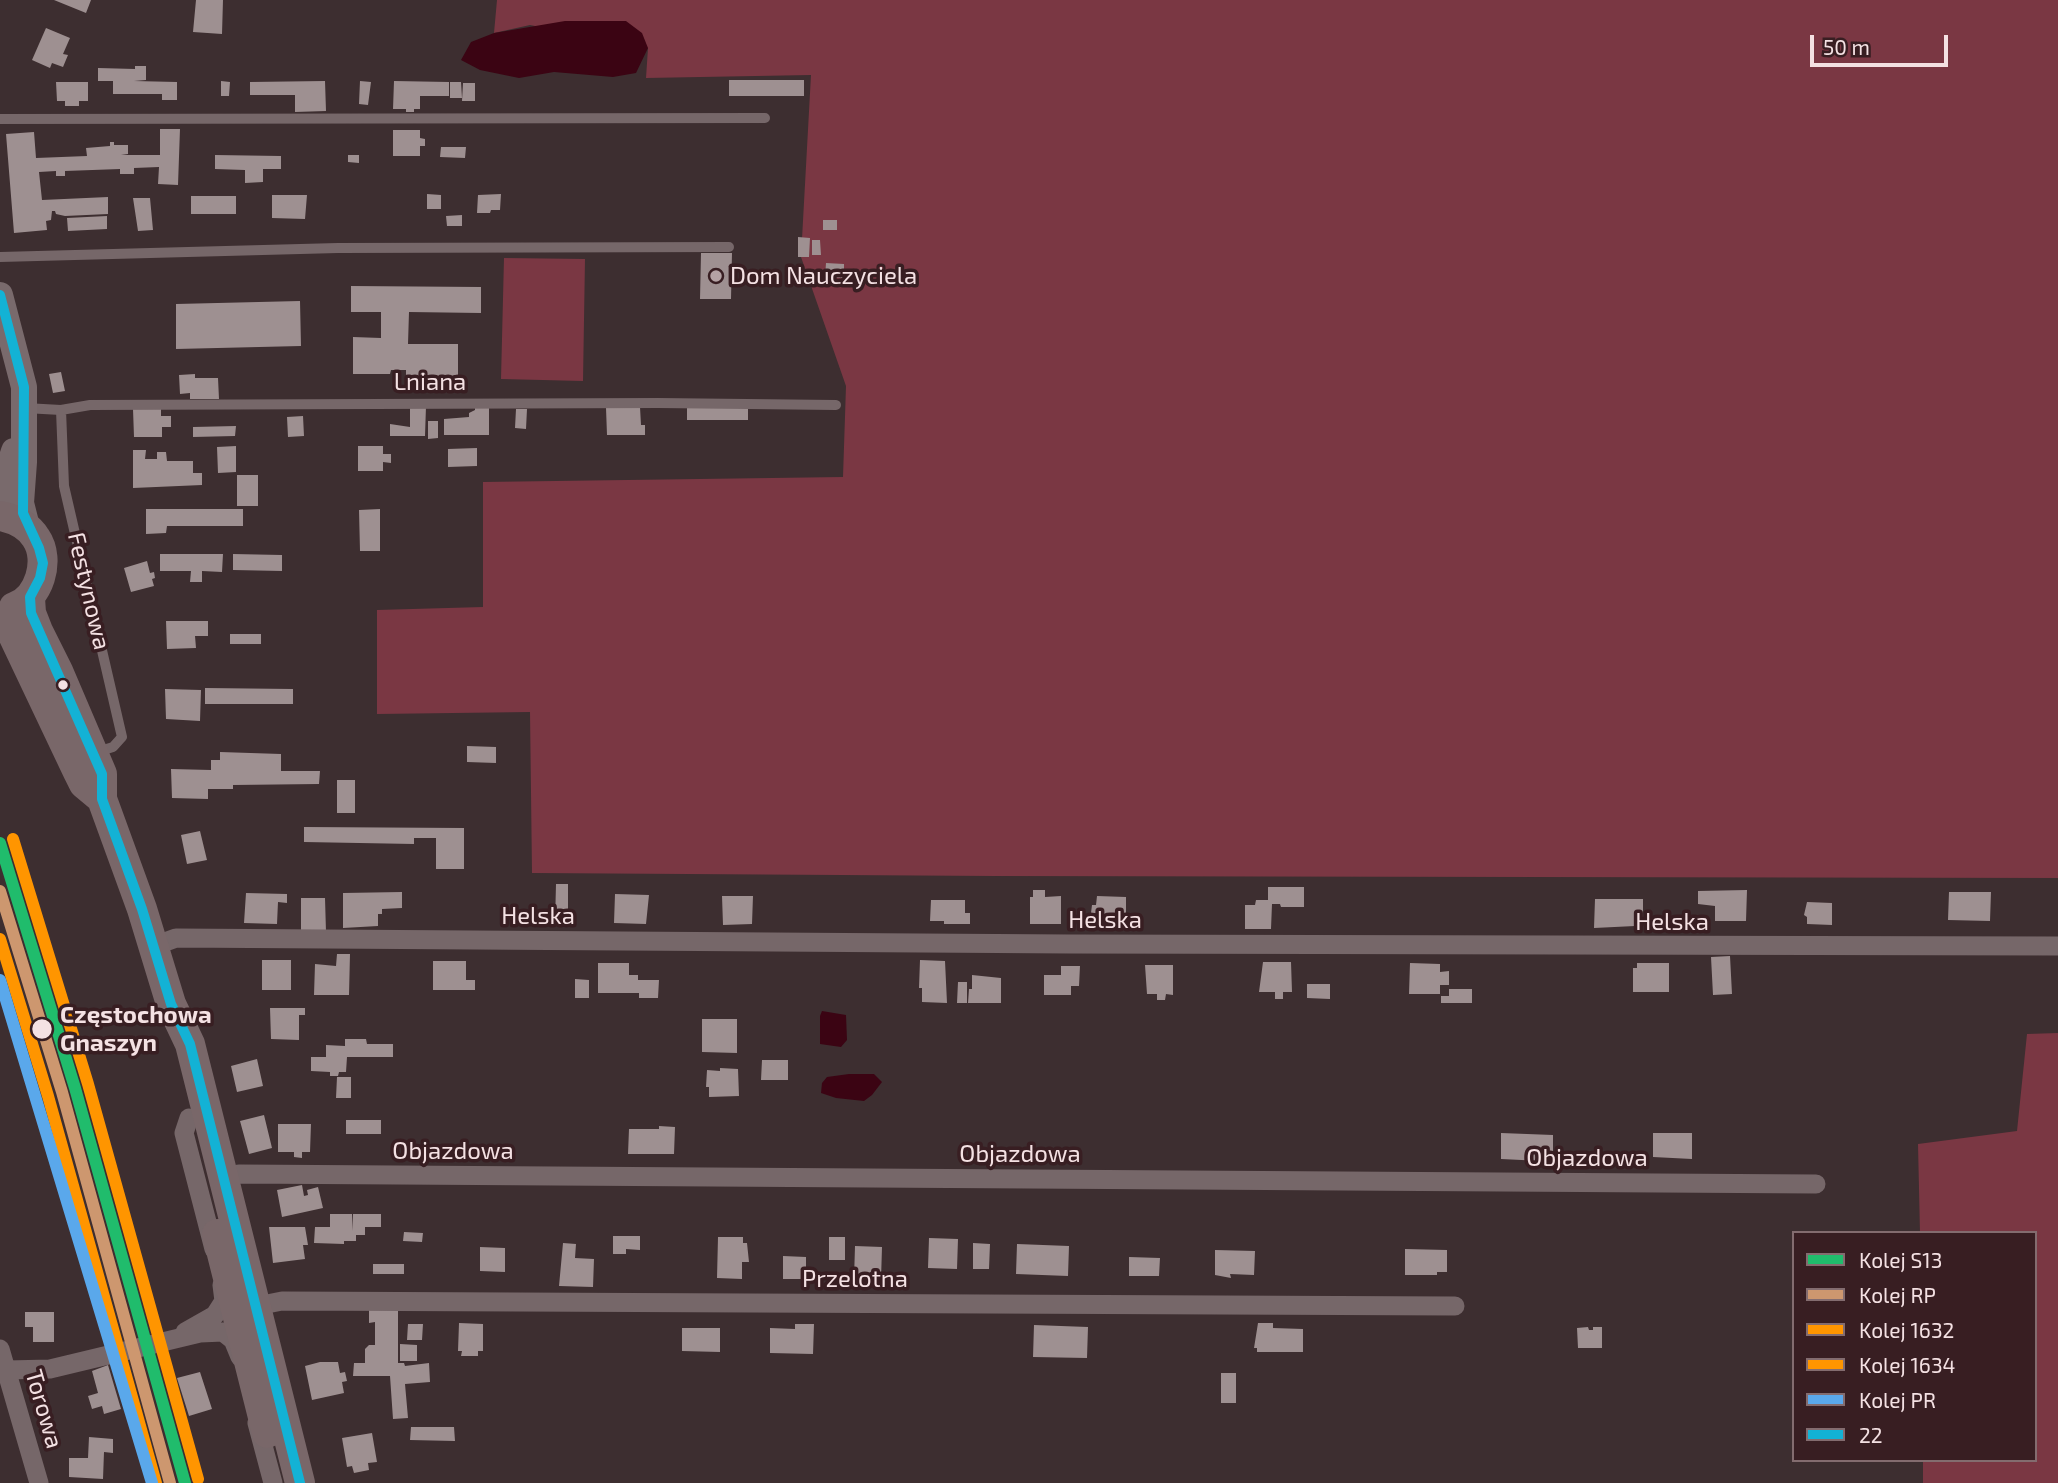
<!DOCTYPE html>
<html>
<head>
<meta charset="utf-8">
<style>
  body { margin:0 }
  #map { position:relative; width:2058px; height:1483px; overflow:hidden; background:#3d2e30; font-family:"Exo 2",sans-serif }
  canvas { display:block }
  .legend { position:absolute; left:1792px; top:1231px; width:245px; height:231px; box-sizing:border-box; background:#381e22; border:2px solid #836c6f; margin:0; padding:9px 12px; list-style:none; font-size:21px; color:#f4e1e3 }
  .legend li { display:flex; align-items:center; gap:14px; height:35px }
  .legend b { width:35px; border:2px solid #836c6f }
  .scale { position:absolute; left:1810px; top:35px; width:138px; height:32px; box-sizing:border-box; border:4px solid #f4e1e3; border-top:0; padding-left:9px; font-size:21px; line-height:24px; white-space:nowrap; color:#f4e1e3; -webkit-text-stroke:5px #381e22; paint-order:stroke }
</style>
</head>
<body>
<div id="map">
<canvas width="2058" height="1483"></canvas>
<ul class="legend">
<li><b style="height:9px;background:#20bc6c"></b>Kolej S13</li>
<li><b style="height:9px;background:#cd976f"></b>Kolej RP</li>
<li><b style="height:9px;background:#ff9500"></b>Kolej 1632</li>
<li><b style="height:9px;background:#ff9500"></b>Kolej 1634</li>
<li><b style="height:9px;background:#5aa8eb"></b>Kolej PR</li>
<li><b style="height:9px;background:#13b2d5"></b>22</li>
</ul>
<div class="scale">50 m</div>
</div>
<script>
const ctx = document.querySelector('canvas').getContext('2d');
ctx.lineJoin = 'round';
function paint(path, color) { ctx.fillStyle = color; ctx.fill(path, 'evenodd'); }
function strokePath(path, color, width, dash) { ctx.strokeStyle = color; ctx.lineWidth = width; ctx.lineCap = dash ? 'butt' : 'round'; ctx.setLineDash(dash || []); ctx.stroke(path); }
function label(font, color, halo, rows, align = 'center') {
  ctx.font = font + ' "Exo 2",sans-serif'; ctx.lineWidth = 7; ctx.setLineDash([]); ctx.textBaseline = 'middle'; ctx.strokeStyle = halo; ctx.fillStyle = color; for (const [text, x, y, turn = 0] of rows) {
    ctx.save(); ctx.translate(x, y); ctx.rotate((+turn || 0) * Math.PI / 180); ctx.textAlign = isNaN(turn) ? turn : align; if (halo) ctx.strokeText(text, 0, 0); ctx.fillText(text, 0, 0); ctx.restore();
  }
}
const green = new Path2D(`
  M497,0h1561v878l-1065,-2 -461,-3 -2,-161 -153,2v-104l106,-3v-125l360,-5 3,-91 -45,-129 10,-182 -165,3 2,-30 -118,-23 -36,8z
  M504,258l81,1 -2,122 -82,-2z
  M2058,1033v450h-135v-23h112v-227h-115l-2,-89 99,-13 10,-97z`);
const water = new Path2D(`
  M565,21h61l16,12 6,15 -12,25 -23,4 -59,-5 -35,6 -39,-8 -19,-10 10,-18 23,-9z
  M822,1011l24,4 1,25 -6,7 -21,-3v-28z
  M849,1074h25l8,8 -10,13 -8,6 -28,-3 -15,-5 1,-10 5,-6z`);
const building = new Path2D(`
  M54,0h37l-5,13z
  M196,0h27l-1,34 -29,-2z
  M46,28l24,10 -7,16 5,1 -5,12 -11,-4 -2,5 -18,-8z
  M135,66h11v14l-12,1 43,1v18h-15v-6h-49v-13h-15v-13l37,1z
  M729,80h75v16h-75z
  M221,81l9,1 -1,14h-8z
  M325,81l1,30 -31,1v-17h-45v-13z
  M360,81l11,1 -3,23 -9,-1z
  M394,81l55,1v14h-29v13h-6v3h-8v-3h-13z
  M56,82h32v19h-9v5h-14v-5h-8z
  M450,82h11l1,16h-12z
  M463,83h12v18h-13z
  M160,129h20l-2,56 -20,-1 1,-17 -25,1v6h-14v-5l-55,2v5h-9v-5l-17,1 3,28 66,-3v17l-43,2 -9,-2 -1,-3h-3l-1,9 -5,1 1,9 -33,3 -8,-99 28,-2 2,26 51,-2 -1,-8 24,-2v-4h4v3h14v9l-7,1h39z
  M393,130h27v8l5,1v7h-5v10h-27z
  M441,147h25l-1,11 -25,-1z
  M215,155l66,1v13h-18v13l-18,1v-13l-30,-1z
  M348,155h11v8l-11,-1z
  M427,194l14,1v14h-14z
  M501,194l-1,16h-9l-1,3h-13l1,-18z
  M272,195h35l-2,24 -33,-1z
  M191,196h45v18h-45z
  M133,198h17l3,32 -15,1z
  M462,215v11h-15l-1,-10z
  M107,216v13l-39,2 -1,-13z
  M823,220h14v10h-14z
  M798,237l12,1 -1,19h-11z
  M812,240h8l1,15h-9z
  M701,253h31l-1,46h-31z
  M826,263l18,1v14l-19,-1z
  M351,286l130,1v26l-72,-1 -1,32h50v39l-52,-1v-12h-15l-1,4h-37v-37l28,1v-26h-30z
  M300,301l1,45 -125,3v-45z
  M61,372l4,19 -12,2 -4,-19z
  M195,374v4h23l1,21h-29v-6l-10,1 -1,-19z
  M410,406h16l-1,30h-35v-12l20,3z
  M475,407h14v28h-45v-16l25,-2v-4l6,-3z
  M640,407l1,18h4v10h-38l-1,-27z
  M748,407v13h-61v-12z
  M133,409h28v7h10v11h-9v10h-28z
  M516,409h11l-1,20 -11,-1z
  M303,416l1,20 -16,1 -1,-20z
  M428,421h10v17l-10,1z
  M236,426l-1,10 -42,1v-10z
  M236,446v26l-18,1 -1,-26z
  M358,446h25v8h8v9l-8,-1v9h-25z
  M477,448v18l-29,1v-18z
  M133,450h13l-1,9h12v-7h9l1,9h26v12h9v12l-69,3z
  M237,475h21v31h-21z
  M146,509h97v17h-76l-1,7 -20,1z
  M380,509v42h-20l-1,-41z
  M160,554h63l-1,18 -20,-1v11h-12l1,-11h-31z
  M233,554l49,1v16l-49,-1z
  M147,561l3,12 4,-1 1,6 -3,1 2,7 -23,6 -7,-24z
  M166,621h42v15h-13l1,12 -29,1z
  M230,634h31v10h-31z
  M205,688l88,1v15h-88z
  M165,689l36,1 -1,31 -34,-2z
  M467,746l29,1v16l-29,-1z
  M220,752l61,2v17h39l-1,13 -86,1v4h-25v10l-36,-1 -1,-29 40,1v-10h9z
  M337,780h18v33h-18z
  M304,827l160,1v41h-28v-31h-22v6l-110,-2z
  M200,831l7,29 -20,4 -6,-29z
  M556,884h12v39h-13z
  M1268,887h36v20h-23l-1,-3h-8l-1,25h-26v-24h10l1,-5h12z
  M1033,890h12v7l16,-1v28h-31v-27h3z
  M1747,890l-1,31h-31v-15l-17,-2v-13z
  M402,892v16l-20,1v5h-4v12l-35,2v-35z
  M1949,892h42l-1,29 -42,-1z
  M246,893l41,1v9l-9,-1 -1,22 -33,-1z
  M615,894l34,1 -3,29 -32,-1z
  M722,896h31l-1,28 -29,1z
  M1097,896l29,1v28h-29v-12h-6l1,-8h4z
  M301,898h24l1,34 -25,-1z
  M1595,899h48v23h-7l-1,4 -41,2z
  M931,900h34v13h5v11h-26v-3h-14z
  M1807,902l25,1v22l-25,-1v-7l-3,-2z
  M337,954h13l-1,41h-35l1,-31 21,2z
  M1730,956l2,38 -19,1 -2,-38z
  M262,960h29v30h-29z
  M920,960l25,1 2,42 -25,-1v-14h-3z
  M433,961h33v19h9v10h-42z
  M1263,962h28l1,30h-9v7h-8v-7h-16z
  M598,963h31v12h9v5h21l-1,18h-19v-5h-41z
  M1410,963l30,1v8l9,-1v14h-9v9h-31z
  M1637,963h32v29h-36v-24h4z
  M1145,965h28v30l-7,-1 -1,6h-8v-6h-10z
  M1061,966h19l-1,20h-8v9h-27v-20h17z
  M972,975l29,3v25h-33l1,-14h3z
  M575,979l14,1v18h-14z
  M958,982h9v21h-10z
  M1307,984h23v15l-23,-1z
  M1449,989h23v14h-31v-7h8z
  M270,1008h35v7h-6v25l-28,-1z
  M702,1019h35v34l-35,-1z
  M345,1039h21l1,5h26v13h-46l-1,15h-7l-1,4h-8v-4l-19,-1v-14h15v-12l19,1z
  M257,1059l6,27 -26,6 -6,-26z
  M762,1060h26v20h-27z
  M720,1068l18,1 1,27 -30,1v-10h-3l1,-17 13,1z
  M337,1077h14v21h-15z
  M264,1115l8,33 -23,6 -9,-33z
  M346,1120h35v14h-35z
  M278,1124h33l-1,28h-8v6l-8,-1v-5h-16z
  M659,1126l16,1 -1,27h-46l1,-25h30z
  M1501,1133l52,2v24h-11v2l-41,-2z
  M1653,1133h39v26l-39,-2z
  M302,1185l2,11 4,-1 -1,-5 11,-3 5,21 -41,9 -5,-27z
  M330,1214h22v17l1,-17h28v13h-16v8h-9v6h-12v3l-30,-1 1,-16h15z
  M269,1227h36l3,18h-5l2,14 -32,4z
  M404,1232l19,1 -1,9 -19,-1z
  M613,1236h27v14l-14,-1v5h-13z
  M718,1237h25v6h4l2,19h-7v17l-25,-1z
  M829,1237h16v23h-16z
  M929,1238l29,1 -1,30 -29,-1z
  M563,1243l13,1 -1,14 19,1 -1,28 -34,-1z
  M973,1243l17,1 -1,25h-16z
  M1017,1244l52,2 -1,30 -52,-2z
  M855,1246l27,1 -1,33 -27,-1z
  M480,1247l25,1v24l-25,-1z
  M1405,1249l42,1v22h-10v3h-32z
  M1215,1250l40,1 -1,24 -24,-1 1,4 -16,-3z
  M783,1256l23,1v22h-23z
  M1129,1257l31,1 -1,18h-30z
  M373,1264h31v10h-31z
  M369,1310h29v53h6l1,3 24,-3 1,19 -25,2 3,34 -15,1 -3,-43h-37l1,-13h11v-14l4,-4h6v-23l-6,1z
  M25,1312h29v30h-21v-15h-8z
  M459,1323l24,1v27h-5v5h-17l1,-5h-4z
  M1258,1323h15v5l30,1v23h-46v-4h-3z
  M408,1324h15l-1,16h-15z
  M795,1324h19l-1,30 -43,-1v-25l25,1z
  M1034,1325l54,2 -1,31 -54,-1z
  M1588,1327l1,3h4v-3h9v21h-24l-1,-20z
  M682,1328h38v24l-38,-1z
  M400,1344l17,1v16h-17z
  M320,1362h18l2,11 5,-1 2,9 -5,1 2,11 -32,7 -7,-34z
  M108,1365l13,44 -17,5 -2,-8 -10,3 -4,-13 10,-3 -6,-22z
  M200,1372l12,37 -23,7 -12,-38z
  M1221,1373h15v30h-15z
  M411,1427h43l1,14 -45,-1z
  M372,1433l5,29 -9,1 1,7 -15,3 -2,-7 -5,1 -5,-29z
  M89,1437l24,2v14l-9,-1 -1,27 -34,-2v-19h19z`);
const lane = new Path2D(`
  M0,119l765,-1
  M0,257l338,-9 391,-1
  M25,408l36,2 29,-5 568,-2 178,2
  M61,410l3,76 58,251 -9,10 -16,5`);
const street = new Path2D(`
  M154,946l22,-8 894,6 988,2
  M189,1118l-5,15 30,116
  M224,1178l15,-4 1577,10
  M257,1306l25,-5 1173,5
  M185,1332l30,-17 9,-14 -2,-16
  M0,1349l39,134
  M7,1370l43,-1 150,-36 23,-1 10,8 7,17
  M257,1423l16,60`);
const secondary = new Path2D(`
  M0,295l24,92v75l-3,41 6,24
  M0,493l14,-42`);
const primary = new Path2D(`
  M0,516c15,3 28,9 36,22 15,22 3,61 -22,69
  M30,598l1,15 7,18 20,40 44,103v25l40,110 29,95 19,40 110,439
  M0,617l12,16 66,139 6,12 18,15
  M217,1234l50,199`);
const bus1 = new Path2D(`
  M0,295l24,92 -1,126 16,35 4,15 -3,15 -10,19 1,16 71,161v25l40,110 29,95 19,40 110,439`);
const rail1 = new Path2D(`
  M0,843l75,245 110,395`);
const rail2 = new Path2D(`
  M0,891l62,201 108,391`);
const rail3 = new Path2D(`
  M13,839l75,245 110,395`);
const rail4 = new Path2D(`
  M0,939l48,157 108,387`);
const rail5 = new Path2D(`
  M0,980l152,503`);
const markers = [
  [716,276,7,"#b4a2a4"],
  [63,685,6,"#f4e1e3"],
  [42,1029,11,"#f4e1e3"]
];
const poiNames = [
  ["Dom Nauczyciela",730,276]
];
const streetNames = [
  ["Lniana",430,382],
  ["Festynowa",89,591,77],
  ["Helska",538,916],
  ["Helska",1105,920],
  ["Helska",1672,922],
  ["Objazdowa",453,1151],
  ["Objazdowa",1020,1154],
  ["Objazdowa",1587,1158],
  ["Przelotna",855,1279],
  ["Torowa",44,1409,74]
];
const stopNames = [
  ["Częstochowa",60,1015],
  ["Gnaszyn",60,1043]
];
paint(green, '#7a3743');
paint(water, '#3b0413');
paint(building, '#9e9091');
strokePath(lane, '#766769', 10);
strokePath(street, '#766769', 19);
strokePath(secondary, '#796a6c', 26);
strokePath(primary, '#796769', 30);
strokePath(bus1, '#13b2d5', 10);
strokePath(rail1, '#20bc6c', 12);
strokePath(rail2, '#cd976f', 12);
strokePath(rail3, '#ff9500', 12);
strokePath(rail4, '#ff9500', 12);
strokePath(rail5, '#5aa8eb', 12);
for (const [x, y, r, color] of markers) { const dot = new Path2D(); dot.arc(x, y, r, 0, 2 * Math.PI); ctx.fillStyle = color; ctx.fill(dot); strokePath(dot, '#381e22', 2.5); }
label('24px', '#f4e1e3', '#381e22', poiNames, 'left');
label('24px', '#f4e1e3', '#381e22', streetNames);
label('bold 24px', '#f4e1e3', '#381e22', stopNames, 'left');
</script>
</body>
</html>
